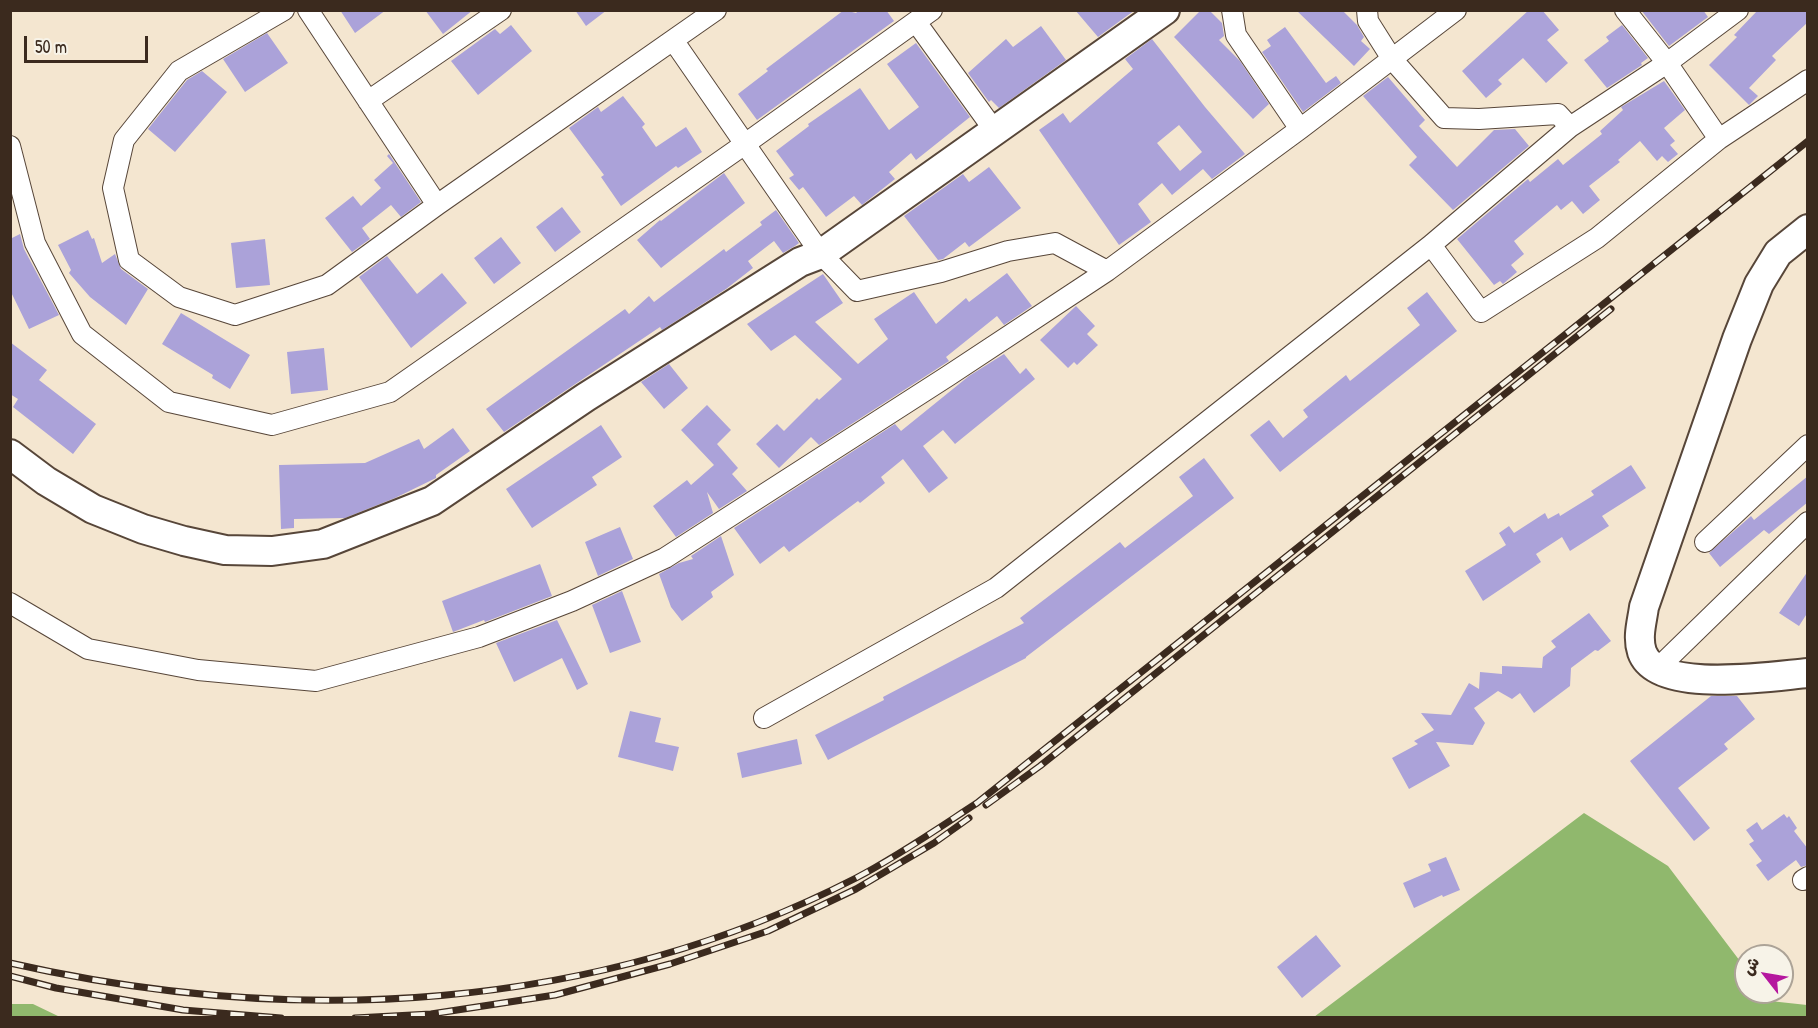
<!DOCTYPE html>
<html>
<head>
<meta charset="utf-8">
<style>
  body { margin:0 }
  #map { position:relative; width:1818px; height:1028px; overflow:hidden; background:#f4e6d0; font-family:"Patrick Hand","Playpen Sans Arabic",sans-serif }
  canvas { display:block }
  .frame { position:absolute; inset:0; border:12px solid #3b2a1e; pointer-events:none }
  .north { position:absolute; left:1734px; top:944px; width:60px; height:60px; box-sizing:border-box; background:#f7f3e8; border:2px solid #aca397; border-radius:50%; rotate:301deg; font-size:16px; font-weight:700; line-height:24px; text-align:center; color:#3b2a1e }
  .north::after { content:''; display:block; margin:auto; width:21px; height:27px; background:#b5179e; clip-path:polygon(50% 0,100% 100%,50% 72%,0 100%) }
  .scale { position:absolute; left:24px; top:36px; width:124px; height:27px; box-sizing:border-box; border:3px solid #3b2a1e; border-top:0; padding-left:8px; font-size:18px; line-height:21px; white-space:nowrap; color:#3b2a1e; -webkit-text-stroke:4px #f7f3e8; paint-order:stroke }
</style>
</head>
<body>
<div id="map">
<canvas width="1818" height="1028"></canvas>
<div class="frame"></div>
<div class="north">ش</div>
<div class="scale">50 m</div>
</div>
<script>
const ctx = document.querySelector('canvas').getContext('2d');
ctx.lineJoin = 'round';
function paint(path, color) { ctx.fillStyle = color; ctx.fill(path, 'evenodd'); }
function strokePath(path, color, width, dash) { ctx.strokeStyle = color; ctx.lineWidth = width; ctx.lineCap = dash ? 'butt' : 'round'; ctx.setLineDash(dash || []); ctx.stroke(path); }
const forest = new Path2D(`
  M1584,813l84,53 78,103v23h17l7,9 37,4v12h-493z
  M11,1004h22l27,13h-49z`);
const building = new Path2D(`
  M340,10h46l-31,23z
  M425,10h48l-30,24z
  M575,10h32l-21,16z
  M844,10l12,3 3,-3h27l8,11 -137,99 -19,-26 30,-23 -2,-2z
  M1075,10h60l-37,27z
  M1201,10h8l13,13 2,13 -5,4 21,21 29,43 -16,15 -79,-82z
  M1296,10h46l15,15 7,12 -3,4 9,8 -16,17z
  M1529,10h13l17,20 -12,10 21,23 -22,20 -23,-25 -25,22 4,4 -16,14 -24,-27z
  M1641,10h62l5,7 -39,29z
  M1758,10h50v12l-36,34 4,4 -27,28 9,8 -9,9 -40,-40 28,-28 -3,-2z
  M511,25l21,26 -54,44 -27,-34 44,-32 5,5z
  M1622,25l26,33 -7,5 1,2 -35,23 -23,-28 25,-19 -3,-4z
  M1041,26l25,34 -67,48 -8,-8 -2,2 -21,-29 38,-34 7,8z
  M1285,27l41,56 10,-7 5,7 -38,29 -41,-60 9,-6 -4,-6z
  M267,33l21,30 -43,29 -22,-33z
  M1152,39l53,68 40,47 -33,25 -9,-10 -31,26 -10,-12 -24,21 13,18 -32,23 -80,-115 24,-17 7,10 63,-54 -8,-10zM1179,125l23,27 -22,19 -23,-28z
  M916,43l54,74 -54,43 -5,-7 -22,19 6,7 -33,26 -8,-9 -28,21 -23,-30 -4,3 -10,-12 5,-3 -18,-24 33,-25 -1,-2 52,-36 29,42 30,-23 -32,-43z
  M202,71l25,21 -52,60 -27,-23 39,-49z
  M1388,77l37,43 -6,6 38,41 37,-37 21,-1 14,17 -76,64 -44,-45 8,-8 -54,-61z
  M1664,81l21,29 -21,18 11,13 -5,4 8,9 -10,8 -6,-6 -5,5 -17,-20 -22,19 2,2 -31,24 11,14 -17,14 -11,-13 -11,9 -4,-5 -43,36 10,13 -13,11 6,7 -14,12 -3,-3 -6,4 -37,-46 71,-60 2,3 28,-23 5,6 39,-31 -2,-3 23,-21 -2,-3z
  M623,96l22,28 -3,3 14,20 30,-20 16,25 -24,16 -2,-2 -55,40 -20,-29 3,-2 -35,-47 29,-21 3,5z
  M389,154l32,48 -20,15 -10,-12 -29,23 8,11 -18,13 -27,-34 28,-22 8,10 20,-18 -7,-8 19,-17 -6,-7z
  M989,167l32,41 -52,39 -4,-5 -22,17 -5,1 -34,-44 59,-42 6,8z
  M724,173l21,30 -84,65 -24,-28 23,-20 1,1z
  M562,207l19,25 -26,20 -19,-25z
  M776,210l23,33 -4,3 -12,7 -9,-12 -26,20 5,7 -27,21 -64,41 -2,-3 -156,105 -18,-23 139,-100 4,5 20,-18 5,6 70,-53 2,3 36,-27 -2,-3z
  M88,230l4,9 2,-1 8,25 13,-9 6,15 27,20 -22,36 -36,-28 -21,-24 2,-3 -13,-25z
  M20,234l4,15 35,66 -30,14 -19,-39v-51z
  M501,237l20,26 -27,21 -20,-26z
  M265,239l5,46 -34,3 -5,-45z
  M387,256l30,38 25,-21 25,30 -56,45 -52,-71z
  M1007,273l25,33 -28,19 -7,-9 -51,41 3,4 -130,84 -8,-8 -32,31 -23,-24 21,-20 7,7 33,-33 2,2 23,-21 -47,-44 -24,16 -24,-27 76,-50 20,29 -28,19 43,42 30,-25 -14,-20 40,-27 22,32 30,-26 3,4z
  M1427,292l30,39 -177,141 -30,-37 19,-15 14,18 25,-21 -5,-7 43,-35 4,6 70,-56 -13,-17z
  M1076,306l19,20 -8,8 11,11 -21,20 -3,-3 -6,6 -28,-28z
  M181,313l69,42 -20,34 -18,-11 1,-3 -51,-31z
  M10,342l37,28 -8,10 57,44 -23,30 -60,-47 5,-8 -8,-5z
  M324,348l4,42 -37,4 -4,-42z
  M1004,354l16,20 6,-6 9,11 -80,65 -12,-14 -20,16 25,32 -19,15 -26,-34 -22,18 4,6 -25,20 -2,-2 -69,51 -5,-6 -24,18 -26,-36 161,-104 6,7 68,-55z
  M669,364l19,24 -24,21 -23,-27z
  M707,405l24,25 -14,14 21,24 -6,6 15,17 -28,18 -12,-17 6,21 -37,24 -23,-31 34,-26 4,5 23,-20 -33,-35z
  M601,425l21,32 -30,20 5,8 -65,43 -26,-39z
  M453,428l17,23 -34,24v3l-41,20 -50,20 -51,1v9l-13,1 -2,-64 86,-2 54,-24 5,10z
  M1204,458l30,40 -208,159v1l-198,102 -13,-25 69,-35 -1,-3 141,-74 -4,-5 100,-76 5,6 68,-52 -14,-19z
  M1631,465l15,23 -44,28 7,10 -39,25 -8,-14 -26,17 5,8 -58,39 -18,-30 41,-26 -7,-12 10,-7 5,7 31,-20 3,6 11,-6 1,3 34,-21 -3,-4z
  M1808,476v26l-39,32 -5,-4 -44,37 -11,-14 42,-37 3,4z
  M620,527l13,32 -35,17 -13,-34z
  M721,536l13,39 -23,17 2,5 -31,24 -11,-14 -12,-33 20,-11 14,-4 -2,-3z
  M540,564l12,32 -67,26 -1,-2 -31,12 -11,-31z
  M1808,571v41l-9,14 -20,-13z
  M622,591l19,51 -31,11 -18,-48z
  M1589,613l22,28 -13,10 -3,-1 -24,18 -1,18 -36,27 -14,-20 -8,6 -14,-8 -24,17 11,15 -12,22 -37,-3 14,24 -41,23 -17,-31 26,-14 -4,-3 20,-11 -13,-17 30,2 18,-32 10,6 1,-17 22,2v-8l40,2 1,-11 13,-10 -5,-6z
  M557,620l31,64 -11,6 -15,-32 -48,24 -18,-39z
  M1711,696h26l18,23 -31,25 4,5 -50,39 32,40 -16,13 -64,-80z
  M630,711l31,7 -6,24 24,5 -6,24 -55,-14z
  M797,739l5,25 -60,14 -5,-25z
  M1784,814l3,4 2,-2 8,12 -3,3 14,18v16l-7,2 -5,-7 -28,21 -12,-16 6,-4 -13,-17 5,-3 -8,-11 11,-8 5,8z
  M1446,857l14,33 -17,7 -1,-2 -28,13 -11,-25 28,-12 -3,-7z
  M1316,935l25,31 -39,32 -25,-31z`);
const street = new Path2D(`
  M284,10l-105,61 -55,69 -11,48 16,72 50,37 56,18 92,-30 110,-80 279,-195
  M308,10l129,195
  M1232,10l4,25 64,94
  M1625,10l42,53 52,76
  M916,22l78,108
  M368,101l133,-91
  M1570,127l97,-64 71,-53
  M10,146l25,97 47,91 87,68 103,23 118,-33 355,-248 187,-134
  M1431,245l50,67 116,-74 122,-99 89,-59
  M1107,271l193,-142 156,-119
  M1705,542l103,-97
  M10,603l78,46 110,21 118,11 163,-44 93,-36 93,-43 283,-182 159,-105 -52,-28 -47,8 -67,21 -84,19 -36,-37 -148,-214
  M1656,670l152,-148
  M764,718l232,-130 435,-343 139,-118 -12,-13 -79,5 -35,-1 -52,-59 -24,-38 -1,-11
  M1803,880l5,-3`);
const secondary = new Path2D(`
  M1808,229l-30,24 -19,31 -22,55 -93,268c-2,15 -7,30 -2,45 15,43 130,24 166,21
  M10,454l36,27 47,28 50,20 41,12 41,9 47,1 51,-7 109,-43 154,-104 214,-135 21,-8 344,-244`);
const rail = new Path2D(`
  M986,805l54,-39 571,-457
  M10,963c285,65 583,50 846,-85 42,-22 81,-49 121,-75l831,-662
  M10,976l46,12 127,22 98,8
  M355,1018l76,-4 124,-19 115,-31 98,-33 88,-42 78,-46 35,-25`);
paint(forest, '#90b86d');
paint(building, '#aba2d9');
strokePath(street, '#574639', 22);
strokePath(secondary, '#574639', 32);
strokePath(street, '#fff', 20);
strokePath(secondary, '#fff', 28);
strokePath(rail, '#3b2a1e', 7);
strokePath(rail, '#f7f3e8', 4.5, [14]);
</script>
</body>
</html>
